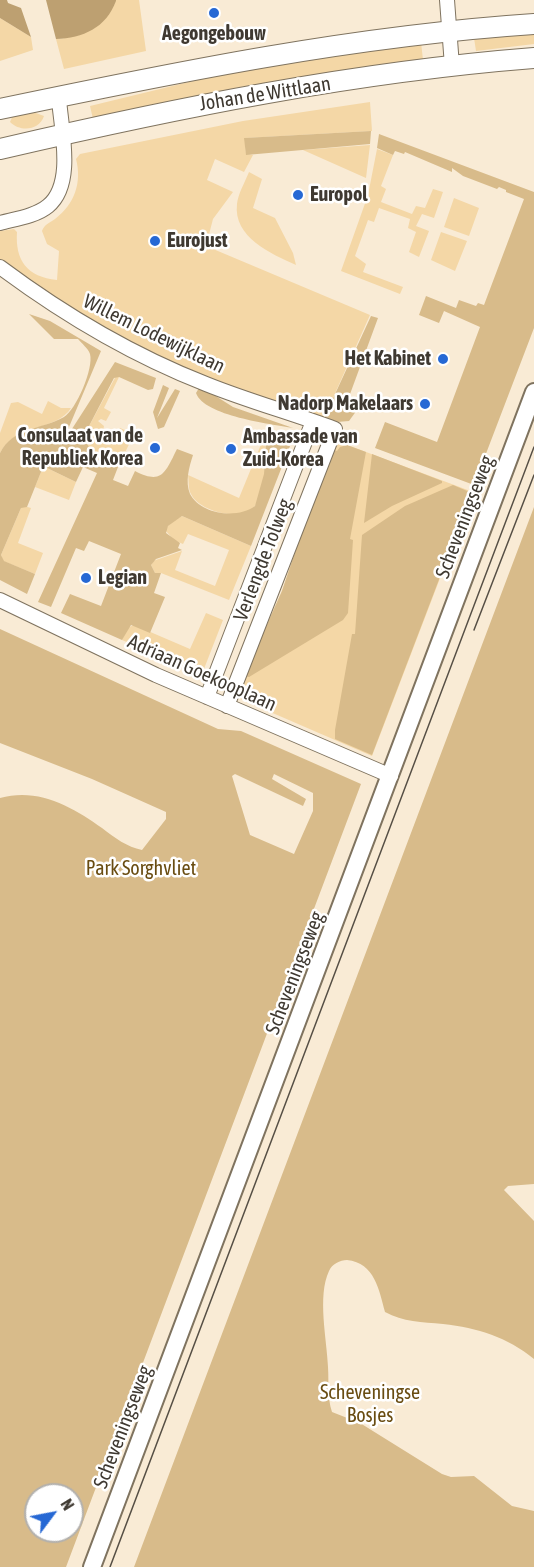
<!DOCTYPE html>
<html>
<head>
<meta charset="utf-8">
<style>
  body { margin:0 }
  #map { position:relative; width:534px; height:1567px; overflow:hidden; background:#f9ebd5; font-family:"Asap Condensed",sans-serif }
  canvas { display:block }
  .north { position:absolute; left:24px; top:1483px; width:60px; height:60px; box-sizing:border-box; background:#fff; border:2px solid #b2b0ad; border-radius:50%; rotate:58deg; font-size:16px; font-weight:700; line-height:24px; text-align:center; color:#3f3931 }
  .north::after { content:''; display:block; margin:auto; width:21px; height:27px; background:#2668d4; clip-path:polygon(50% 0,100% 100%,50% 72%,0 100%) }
</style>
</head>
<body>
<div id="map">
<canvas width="534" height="1567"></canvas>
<div class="north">N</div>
</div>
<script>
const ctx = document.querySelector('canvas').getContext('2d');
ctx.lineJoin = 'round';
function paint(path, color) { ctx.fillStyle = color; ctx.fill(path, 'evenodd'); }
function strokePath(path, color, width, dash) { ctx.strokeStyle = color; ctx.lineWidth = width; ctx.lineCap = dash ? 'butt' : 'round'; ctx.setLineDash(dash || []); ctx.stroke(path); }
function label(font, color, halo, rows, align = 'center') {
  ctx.font = font + ' "Asap Condensed",sans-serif'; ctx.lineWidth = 5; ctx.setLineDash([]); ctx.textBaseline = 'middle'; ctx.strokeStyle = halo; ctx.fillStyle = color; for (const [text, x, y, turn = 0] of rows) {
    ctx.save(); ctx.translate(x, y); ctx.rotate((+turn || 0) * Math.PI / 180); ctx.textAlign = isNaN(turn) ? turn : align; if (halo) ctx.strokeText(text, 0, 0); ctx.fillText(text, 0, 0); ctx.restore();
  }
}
const green = new Path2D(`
  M116,0h23l7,51 -82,18 -8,-30c24,-1 52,-15 60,-39z
  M0,18l31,19 2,13 -33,11z
  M534,32v12l-58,7 -2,-13z
  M421,42l2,18 -183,27 -147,32 -3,-13 173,-42z
  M370,102l2,29 -127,7 1,16 7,1 -9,17 -29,-13 -8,21 26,12 -20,27 -7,27 164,69 -46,103c-80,-21 -162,-52 -233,-95 -31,-19 -61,-41 -91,-61v-31l14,-2 3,3c-2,28 10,45 40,48l2,-29 -12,-7 -5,-13c2,-6 7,-8 13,-12 20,-15 27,-37 21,-60l4,-5 163,-33z
  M33,112l11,4c-5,15 -24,16 -34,6l3,-7z
  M370,145l-4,33 -63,-28z
  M377,149l16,6 -12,31 5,3 -5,13 31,12 4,-8 9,2 8,-19 10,3 -9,26 -12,-4 -6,12 13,5 -10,26 -10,-5 7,-20 -8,-4 2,-9 -31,-11 -5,14 -6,-2 -13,36 11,8 -3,8 40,15 -3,7 -59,-23 27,-76z
  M249,172l13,7 -9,29 22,10 18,35 3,12c-25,-11 -63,-28 -59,-61 1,-10 8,-22 12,-32z
  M454,198l25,10 -10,28 -25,-9z
  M441,232l26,9 -12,30 -24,-11z
  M116,376l3,1 -15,31 7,4 -5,9 -5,-2 -3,2 6,5 -1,5 4,5 7,-6 4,2 2,-4 14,6 -16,33c-16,-3 -24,-11 -32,-25l2,-14z
  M48,401l13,7h10c-14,23 -57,16 -71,45v-20l11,-30 7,-1 24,12z
  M334,440l139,52 -101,264 -134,-58 1,-10 43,-97z
  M262,442l4,1c-2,19 2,49 -12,64 -15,15 -55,4 -63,-13 -3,-5 -2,-13 -3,-19l51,23z
  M47,468l29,14 -7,18 -34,-13 6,-15z
  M24,506l7,2 -13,35 25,10 -8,21 -32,-13 -2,-6 20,-47z
  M182,516l69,30 -22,54 -68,-27h-6l-4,-8 2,-4 29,-10 -7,19 40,16 14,-36 -41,-16 -5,10 -9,-4 -9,-10 6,-8z
  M206,613l17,7 -21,54 -80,-34 5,-12 7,-3 56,24z`);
const forest = new Path2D(`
  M371,131l-1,13 -124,11 -2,-17z
  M379,134l155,58v136l-60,157 -99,-37 10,-26 52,20 43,-115 -36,-16 -5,12 -20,-8 7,-19 30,12 3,-8 17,6 2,-3 6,2 40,-106 -18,-7v-2l-7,-3 -2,2 -34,-13 -11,-8v4l-47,-20 -1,2 -9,-3 -2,4 -16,-7z
  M29,314l21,7 51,30 -40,95 54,-84 41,16 -3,11 -5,1 -29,-13 -5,1 -26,50 -2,14c8,14 16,22 32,25l-5,13 15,6 7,-15c27,14 30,2 42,-22l16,6c-4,12 -8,27 -3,39 11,21 48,25 65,12l9,-32 2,-31 24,3 -39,100 -69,-30 -14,10 -2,7 14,10 -2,5 4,2 -26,9 -5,6 4,8h6l-7,20 11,4 -15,36 -19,-8 -9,15 -61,-27 9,-19 31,12 20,-52 -32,-13 -5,10 -8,-3 -25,59 -13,-5 59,-129 -14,-6 -7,15 -29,-14 -6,4 -14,35 -6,1 -20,47 3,6 31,13 -8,20 -27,-14v-127c13,-26 41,-23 64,-36 12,-7 30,-49 26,-63 -2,-6 -8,-10 -12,-15h-24z
  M371,316l7,2 -32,87 11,5 -8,11 -12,1 -13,-4z
  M163,385l6,3 -12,30 18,-29 5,2 -16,36 -6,2 -5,-17z
  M199,388h4l30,19 60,21c-22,-4 -89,-12 -97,-35z
  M347,445l19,7 -16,87 3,1 -5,73 -5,7 -94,57 -5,-1 38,-85 48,-142 7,2 3,-4z
  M372,454l70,27v2l-50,23 -28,17z
  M453,485l19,8 -100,262 -37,-16v-9l17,-96h3l7,-99 43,-29z
  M534,507v677l-26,2 -4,4 30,31v138c-27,-22 -56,-31 -91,-35 -21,-2 -40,-2 -58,-12 -6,-22 -10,-49 -38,-52 -7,0 -15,4 -18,11 -12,25 -2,69 -1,96 1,16 -1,29 4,45l28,11 82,51 9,3 23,-1 38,30 22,5v56h-400z
  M0,629l218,100 23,2 120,53 -295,783h-66v-769c38,-11 73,9 102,30 13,10 25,19 40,22l24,-31v-7l-74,-33 -92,-36zM235,774l68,32 3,-7 -34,-20 2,-5 39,19v18l-19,43 -44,-19 -18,-59zM36,1495h36v36h-36z`);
const water = new Path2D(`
  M0,0h7l1,3 13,5 10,29 -31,-19z
  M46,0h70v1c-10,27 -33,37 -60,38z`);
const minor = new Path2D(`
  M447,0l5,66
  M0,223c15,-4 36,-7 48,-17 27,-22 13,-77 11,-107
  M0,267c63,47 132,88 206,117 42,17 86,29 129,45l-108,277
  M0,600l156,75 235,101
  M207,697l106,-276`);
const tertiary = new Path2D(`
  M92,1567l442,-1175`);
const secondary = new Path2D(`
  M0,109c177,-37 353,-73 534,-85
  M0,149c176,-41 354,-77 534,-91`);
const tram = new Path2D(`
  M474,630l60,-155
  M110,1567l424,-1120`);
const markers = [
  [214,13,6,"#2668d4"],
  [298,195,6,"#2668d4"],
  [155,241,6,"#2668d4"],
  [443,359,6,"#2668d4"],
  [425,404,6,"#2668d4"],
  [155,448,6,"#2668d4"],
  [231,449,6,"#2668d4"],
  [86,578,6,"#2668d4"]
];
const poiNames = [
  ["Aegongebouw",214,34,"center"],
  ["Europol",310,195],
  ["Eurojust",167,241],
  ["Het Kabinet",431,359,"right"],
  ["Nadorp Makelaars",413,404,"right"],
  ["Consulaat van de",143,436,"right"],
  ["Republiek Korea",143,459,"right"],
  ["Ambassade van",243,437],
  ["Zuid-Korea",243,460],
  ["Legian",98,578]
];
const streetNames = [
  ["Johan de Wittlaan",265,94,-9],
  ["Willem Lodewijklaan",154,334,26],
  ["Scheveningseweg",465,517,-69],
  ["Verlengde Tolweg",263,560,-69],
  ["Adriaan Goekooplaan",202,673,24],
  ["Scheveningseweg",295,973,-69],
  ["Scheveningseweg",123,1427,-69]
];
const parkNames = [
  ["Park Sorghvliet",141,869],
  ["Scheveningse",370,1393],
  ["Bosjes",370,1416]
];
paint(green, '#f4d7a6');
paint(forest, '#d8bb8a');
paint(water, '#bda071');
strokePath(minor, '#7f735f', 16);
strokePath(tertiary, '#7f735f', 20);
strokePath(secondary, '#7f735f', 22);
strokePath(minor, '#fff', 14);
strokePath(tertiary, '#fff', 16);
strokePath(secondary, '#fff', 20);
strokePath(tram, '#564f45', 1.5);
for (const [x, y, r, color] of markers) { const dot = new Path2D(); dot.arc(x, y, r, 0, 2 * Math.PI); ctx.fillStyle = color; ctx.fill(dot); strokePath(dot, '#fff', 2); }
label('bold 20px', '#3f3931', '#fff', poiNames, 'left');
label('20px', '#3f3931', '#fff', streetNames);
label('20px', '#694c11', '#fff', parkNames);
</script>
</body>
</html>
